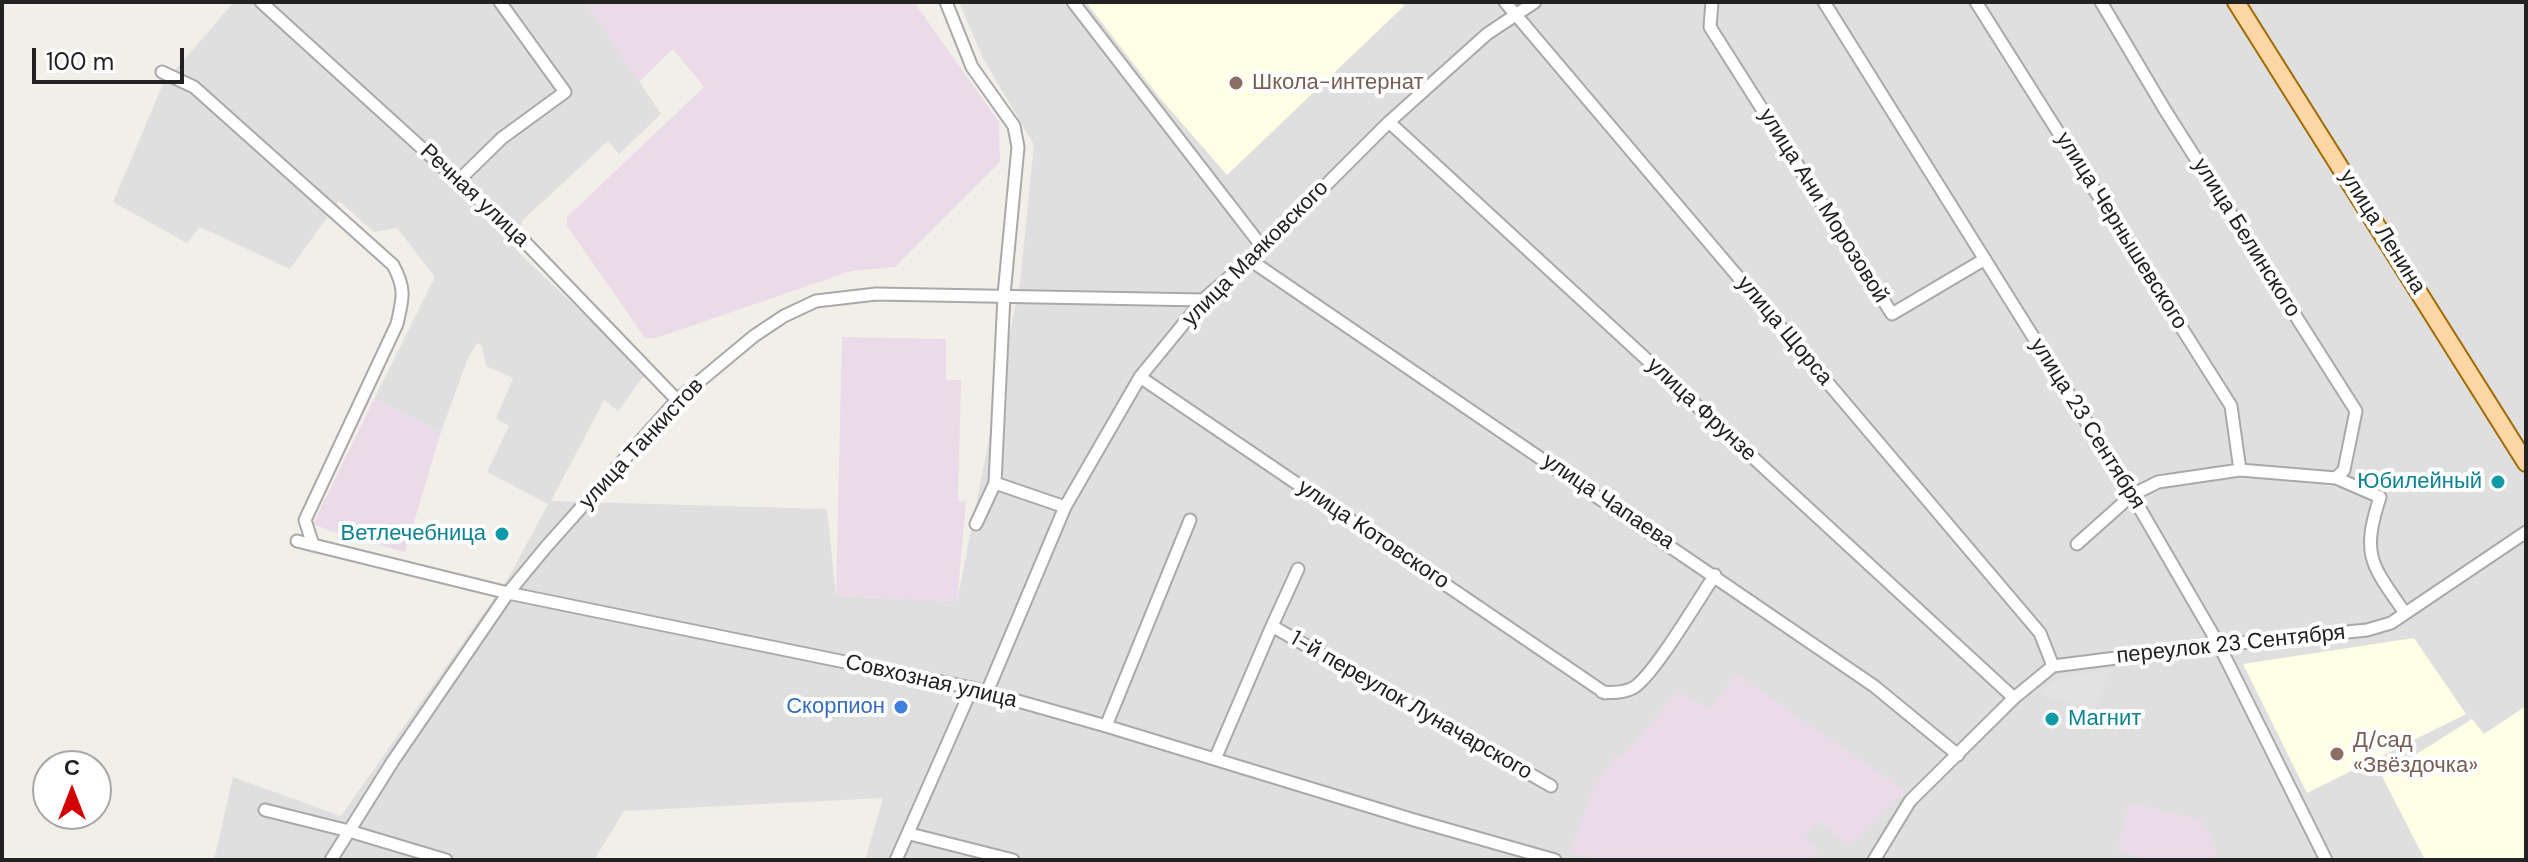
<!DOCTYPE html>
<html>
<head>
<meta charset="utf-8">
<style>
  body { margin:0 }
  #map { position:relative; width:2528px; height:862px; overflow:hidden; background:#f2efe9; font-family:"DM Sans",sans-serif }
  canvas { display:block }
  .frame { position:absolute; inset:0; border:4px solid #222; pointer-events:none }
  .north { position:absolute; left:32px; top:750px; width:80px; height:80px; box-sizing:border-box; background:#fff; border:2px solid #a7a7a7; border-radius:50%; rotate:0deg; font-size:22px; font-weight:700; line-height:32px; text-align:center; color:#222 }
  .north::after { content:''; display:block; margin:auto; width:28px; height:36px; background:#d40000; clip-path:polygon(50% 0,100% 100%,50% 72%,0 100%) }
  .scale { position:absolute; left:32px; top:48px; width:152px; height:36px; box-sizing:border-box; border:4px solid #222; border-top:0; padding-left:10px; font-size:24px; line-height:28px; white-space:nowrap; color:#222; -webkit-text-stroke:6px #fff; paint-order:stroke }
</style>
</head>
<body>
<div id="map">
<canvas width="2528" height="862"></canvas>
<div class="frame"></div>
<div class="north">С</div>
<div class="scale">100 m</div>
</div>
<script>
const ctx = document.querySelector('canvas').getContext('2d');
ctx.lineJoin = 'round';
function paint(path, color) { ctx.fillStyle = color; ctx.fill(path, 'evenodd'); }
function strokePath(path, color, width, dash) { ctx.strokeStyle = color; ctx.lineWidth = width; ctx.lineCap = dash ? 'butt' : 'round'; ctx.setLineDash(dash || []); ctx.stroke(path); }
function label(font, color, halo, rows, align = 'center') {
  ctx.font = font + ' "DM Sans",sans-serif'; ctx.lineWidth = 8; ctx.setLineDash([]); ctx.textBaseline = 'middle'; ctx.strokeStyle = halo; ctx.fillStyle = color; for (const [text, x, y, turn = 0] of rows) {
    ctx.save(); ctx.translate(x, y); ctx.rotate((+turn || 0) * Math.PI / 180); ctx.textAlign = isNaN(turn) ? turn : align; if (halo) ctx.strokeText(text, 0, 0); ctx.fillText(text, 0, 0); ctx.restore();
  }
}
const residential = new Path2D(`
  M234,2h352l75,112 -42,40 -11,-13 -86,80 -6,29 130,123 -28,38 -14,-11 -53,101 276,8 9,87 121,5 63,-319 14,-137 -51,-87 -24,-56h1567v858h-1661l18,-62 -259,13 -30,49h-380l19,-83 108,39 168,-239 39,-73 -61,-32 22,-46 -13,-7 17,-41 -27,-12 -4,-20 -5,-3 -9,15 -27,74 -67,-33 61,-122 -38,-49 -23,4 -35,-31 -49,68 -90,-42 -13,16 -74,-41 50,-118z`);
const industrial = new Path2D(`
  M586,2h328l85,120 1,40 -105,105 -44,4 -195,67h-11l-78,-112v-9l137,-130 -31,-38 -34,33z
  M842,337l104,2v41h15l-3,121 8,1 -9,99 -121,-5z
  M374,399l67,33 -36,120 -72,-20 -20,-8z
  M1736,674l169,117 -56,54 -32,-24 -12,17 13,11 -8,11h-214l-26,-8 25,-67 20,-30 7,3 55,-66 33,17z
  M2129,803l73,17 14,28 -3,12h-62l-33,-9z`);
const education = new Path2D(`
  M1086,2h315l3,4 -177,169 -68,-78z
  M2414,638l52,76 -159,79 -64,-129z
  M2526,706v154h-101l-43,-84 90,-57 12,15z`);
const parking = new Path2D(`
  M2110,670l-17,41 -54,-18 20,-15z`);
const street = new Path2D(`
  M261,2l262,238 154,160
  M946,2l26,65 42,59 4,21 -14,148 -9,188 70,24
  M1073,2l190,246
  M1505,2l535,631 13,33
  M1712,2l-2,25 182,287 93,-55
  M1824,2l308,493 87,150 107,215
  M1976,2l255,404 9,64
  M2101,2l64,108 191,301 -12,59 -8,8
  M162,72l32,15 199,178c13,24 10,33 4,59l-92,196 8,25
  M1389,122l625,576
  M459,180l43,-42 63,-46 -65,-90
  M1250,260l624,426 84,69
  M1140,377l465,316
  M976,524l19,-41
  M297,541l211,52 464,95 134,38 308,94 141,40
  M2077,544l55,-49 26,-13 82,-12 96,8 44,19c-19,59 -9,67 25,116
  M1272,626l26,-57
  M2053,666l166,-21 148,-15 24,-7 135,-91
  M987,692l78,-185 75,-130 63,-77 60,-52 126,-126 98,-88 48,-32
  M1602,692c11,1 21,1 31,-4 20,-11 66,-90 82,-113
  M1106,726l84,-206
  M1215,759l57,-133 279,160
  M265,810l84,21 97,29
  M910,834l103,26
  M331,860l62,-99 115,-168 38,-46 131,-147 77,-64 30,-20 32,-15 60,-7 327,6
  M896,860l76,-172
  M1874,860l36,-59 104,-103 39,-32`);
const primary = new Path2D(`
  M2236,2l290,461`);
const markers = [
  [1236,83,8,"#8d6e63"],
  [2498,482,8,"#0f9aa8"],
  [502,534,8,"#0f9aa8"],
  [901,707,8,"#3f7fe0"],
  [2052,719,8,"#0f9aa8"],
  [2337,754,8,"#8d6e63"]
];
const educationNames = [
  ["Школа-интернат",1252,83],
  ["Д/сад",2353,741],
  ["«Звёздочка»",2353,766]
];
const streetNames = [
  ["Речная улица",474,196,43],
  ["улица Ани Морозовой",1823,206,58],
  ["улица Чернышевского",2121,231,58],
  ["улица Ленина",2382,232,58],
  ["улица Белинского",2246,238,58],
  ["улица Маяковского",1256,254,-45],
  ["улица Щорса",1784,331,50],
  ["улица Фрунзе",1701,410,43],
  ["улица 23 Сентября",2087,424,58],
  ["улица Танкистов",642,444,-47],
  ["улица Чапаева",1608,502,34],
  ["улица Котовского",1373,535,34],
  ["переулок 23 Сентября",2231,645,-6],
  ["Совхозная улица",931,682,13],
  ["1-й переулок Луначарского",1411,706,30]
];
const cultureNames = [
  ["Юбилейный",2482,482],
  ["Ветлечебница",486,534],
  ["Магнит",2068,719,"left"]
];
const shopNames = [
  ["Скорпион",885,707]
];
paint(residential, '#e0dfdf');
paint(industrial, '#ebdbe8');
paint(education, '#ffffe5');
paint(parking, '#e2e2e2');
strokePath(street, '#a9a9a9', 15);
strokePath(primary, '#a06b00', 20);
strokePath(street, '#fff', 11);
strokePath(primary, '#fcd6a4', 16);
for (const [x, y, r, color] of markers) { const dot = new Path2D(); dot.arc(x, y, r, 0, 2 * Math.PI); ctx.fillStyle = color; ctx.fill(dot); strokePath(dot, '#fff', 3); }
label('22px', '#785e54', '#fff', educationNames, 'left');
label('22px', '#222', '#fff', streetNames);
label('22px', '#0d838f', '#fff', cultureNames, 'right');
label('22px', '#366cbe', '#fff', shopNames, 'right');
</script>
</body>
</html>
